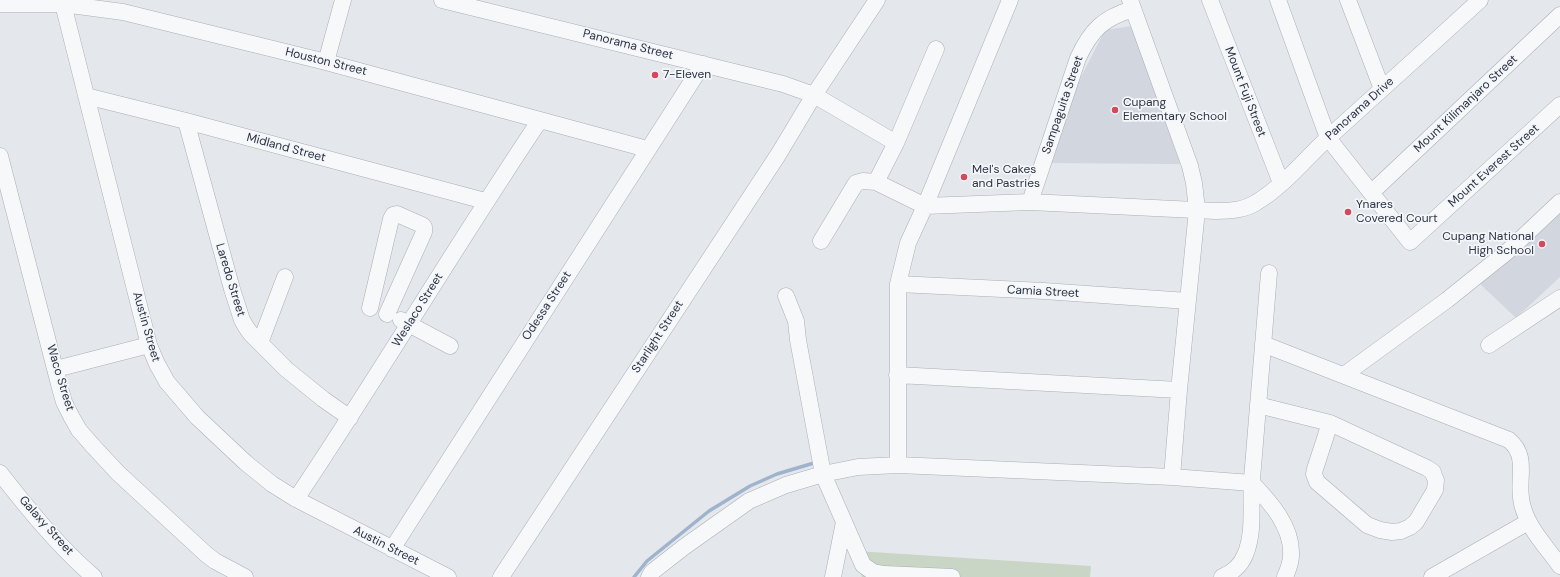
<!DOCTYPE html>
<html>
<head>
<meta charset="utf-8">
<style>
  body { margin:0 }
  canvas { display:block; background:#e4e7ec }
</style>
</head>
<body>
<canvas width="1560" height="577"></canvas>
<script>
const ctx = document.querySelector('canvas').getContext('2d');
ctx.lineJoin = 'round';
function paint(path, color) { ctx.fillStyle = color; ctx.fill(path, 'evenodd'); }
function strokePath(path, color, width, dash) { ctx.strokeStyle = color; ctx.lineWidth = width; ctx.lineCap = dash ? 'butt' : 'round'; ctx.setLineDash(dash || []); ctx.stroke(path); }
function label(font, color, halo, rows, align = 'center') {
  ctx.font = font + ' "DM Sans",sans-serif'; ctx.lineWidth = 3.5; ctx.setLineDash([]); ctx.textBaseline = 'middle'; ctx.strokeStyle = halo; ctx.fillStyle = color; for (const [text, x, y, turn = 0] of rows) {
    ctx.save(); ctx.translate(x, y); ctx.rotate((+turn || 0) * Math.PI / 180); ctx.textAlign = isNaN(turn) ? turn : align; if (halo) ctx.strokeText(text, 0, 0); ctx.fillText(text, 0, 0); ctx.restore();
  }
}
const built = new Path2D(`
  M1132,26l48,138 -132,-1 29,-78 28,-55z
  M1560,212v65l-44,41 -37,-35z`);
const green = new Path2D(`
  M856,551l235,15 -1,11h-228z`);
const stream = new Path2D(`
  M634,577l13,-16 62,-50 41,-25 27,-12 37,-11`);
const minor = new Path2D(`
  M442,0l341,84 31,11 82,48
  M1130,0l60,166 4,17 3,27 -18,180 -7,87
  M1210,0l71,183
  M1278,0l50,138 82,104 150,-137
  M1348,0l34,89
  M0,4h63l60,8 203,50 321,87
  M63,4l86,341 8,19 10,18 30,35 49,46 26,21 24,15 152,78
  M326,62l17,-62
  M86,96l100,25 299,80
  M186,121l46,168 10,31 4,7 5,7 35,35 37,30 27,19
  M0,156l60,232 4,14 7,14 8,14 13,15 26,28 89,82 8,6 30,16
  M876,182l20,-39 40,-94
  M1372,192l188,-177
  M1030,202l48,-144c13,-28 25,-40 55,-49
  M821,241l35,-58 7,-2 13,1 49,24 105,-4 186,9c15,0 29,-1 41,-9 28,-17 49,-44 72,-65 51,-46 101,-91 151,-137
  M898,284l146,7 144,10
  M786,296l10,25 2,19 25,134 40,91 10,7 11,2 68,3
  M370,308l21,-89 2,-4 4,-1 25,11 2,2v5l-37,82
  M401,320l49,26
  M260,343l25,-66
  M1263,344l246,96c19,16 9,36 12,58 3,26 24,47 39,68
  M1489,345l71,-47
  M56,369l93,-24
  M897,375l282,15
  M1344,375l103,-75 61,-49 52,-49
  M1258,405l72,18 97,45 6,4 1,4 2,4 -1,10 -19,32 -6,5 -9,4 -9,1 -12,-2 -13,-5 -50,-43 -3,-8 1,-5 15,-46
  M898,465v-181l10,-41 17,-37 85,-206
  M0,473c28,36 59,74 94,104
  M296,499c84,-125 160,-254 244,-379
  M392,549l311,-485
  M501,577l277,-422 36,-60 63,-95
  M649,577l3,-5 32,-25 65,-46 37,-16 37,-11 35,-7 40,-2 274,12 80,6c18,19 41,44 39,73 0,7 -3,14 -6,21
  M833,577l11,-55
  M1222,577c10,-4 19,-12 23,-22 10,-23 5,-51 7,-76 6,-68 11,-137 17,-206
  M1432,577l96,-55`);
const markers = [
  [655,75,4,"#d1495b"],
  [1115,110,4,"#d1495b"],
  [964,177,4,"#d1495b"],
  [1348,212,4,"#d1495b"],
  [1542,244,4,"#d1495b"]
];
const streetNames = [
  ["Panorama Street",628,45,14],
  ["Houston Street",326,62,14],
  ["Mount Fuji Street",1245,92,69],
  ["Mount Kilimanjaro Street",1466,104,-43],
  ["Sampaguita Street",1063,105,-71],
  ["Panorama Drive",1360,109,-42],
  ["Midland Street",286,148,15],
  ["Mount Everest Street",1494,166,-42],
  ["Laredo Street",230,280,73],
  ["Camia Street",1043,292,3],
  ["Odessa Street",547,306,-57],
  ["Weslaco Street",418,310,-58],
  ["Austin Street",146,327,74],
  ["Starlight Street",658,337,-57],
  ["Waco Street",60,378,73],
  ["Galaxy Street",46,526,48],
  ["Austin Street",386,546,27]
];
const poiNames = [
  ["7-Eleven",663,75],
  ["Cupang",1123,103],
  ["Elementary School",1123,117],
  ["Mel's Cakes",972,170],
  ["and Pastries",972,184],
  ["Ynares",1356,205],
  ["Covered Court",1356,219],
  ["Cupang National",1534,237,"right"],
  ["High School",1534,251,"right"]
];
paint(built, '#d2d6de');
paint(green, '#c9d6c5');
strokePath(stream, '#9fb4cc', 3.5);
strokePath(minor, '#a9aeb7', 17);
strokePath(minor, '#f7f8fa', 16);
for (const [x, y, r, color] of markers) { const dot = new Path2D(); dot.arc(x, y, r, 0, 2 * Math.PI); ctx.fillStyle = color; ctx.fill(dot); strokePath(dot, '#f4f6f9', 1.5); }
label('12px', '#2b3445', '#f4f6f9', streetNames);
label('12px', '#2b3445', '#f4f6f9', poiNames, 'left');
</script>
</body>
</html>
